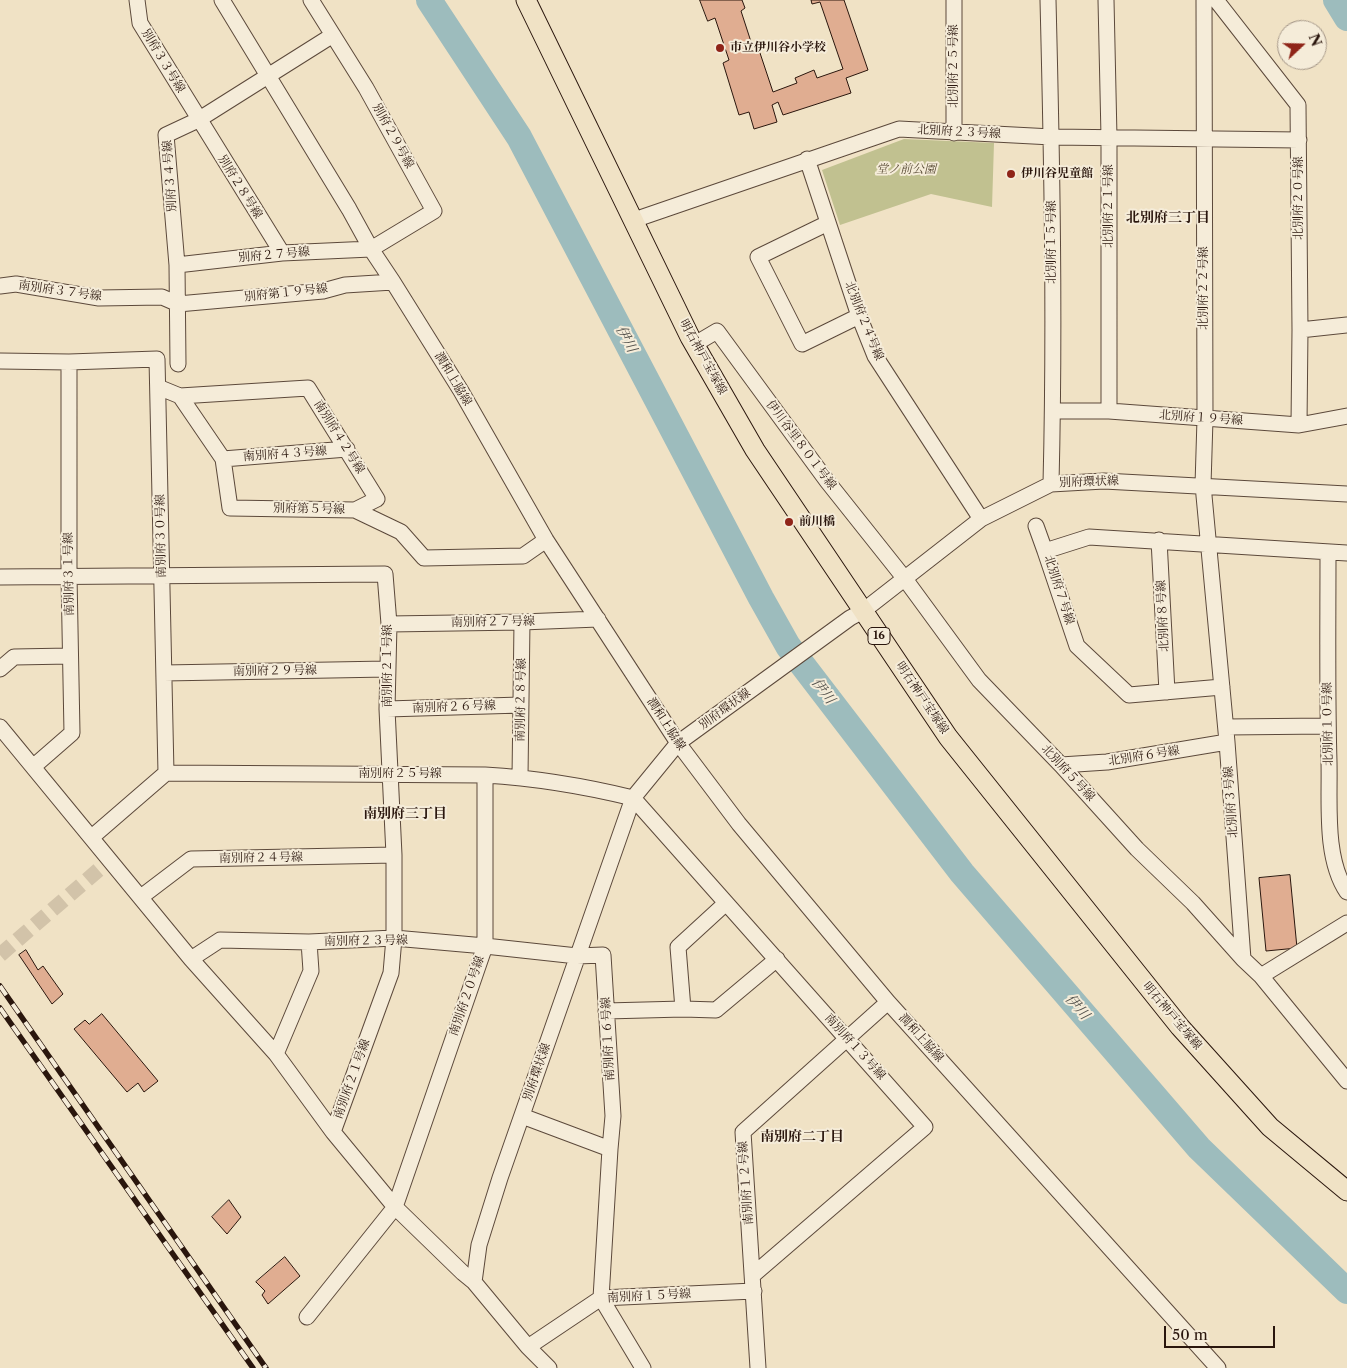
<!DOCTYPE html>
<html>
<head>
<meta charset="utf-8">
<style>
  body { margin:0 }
  #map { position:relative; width:1347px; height:1368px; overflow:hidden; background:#f0e2c5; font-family:"Libre Caslon Text",serif }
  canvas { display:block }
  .north { position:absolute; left:1277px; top:20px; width:50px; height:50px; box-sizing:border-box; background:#f5ecd9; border:1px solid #a49687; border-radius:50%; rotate:69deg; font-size:14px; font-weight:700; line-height:20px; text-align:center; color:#2a160d }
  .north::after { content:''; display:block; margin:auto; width:18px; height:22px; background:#8f2418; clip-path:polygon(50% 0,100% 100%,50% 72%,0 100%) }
  .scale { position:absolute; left:1164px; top:1326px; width:111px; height:22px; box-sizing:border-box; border:2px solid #2a160d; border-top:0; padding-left:6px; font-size:15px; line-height:18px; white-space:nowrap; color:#2a160d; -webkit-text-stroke:4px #f5ecd9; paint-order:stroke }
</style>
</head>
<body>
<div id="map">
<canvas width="1347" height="1368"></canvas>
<div class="north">N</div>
<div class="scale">50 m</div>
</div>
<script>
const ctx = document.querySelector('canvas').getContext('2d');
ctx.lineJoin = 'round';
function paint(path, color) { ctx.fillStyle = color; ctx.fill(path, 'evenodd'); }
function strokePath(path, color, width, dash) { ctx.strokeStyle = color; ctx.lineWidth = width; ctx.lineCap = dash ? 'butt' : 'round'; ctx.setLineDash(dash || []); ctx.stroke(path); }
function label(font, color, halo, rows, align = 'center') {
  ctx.font = font + ' "Libre Caslon Text","Noto Serif JP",serif'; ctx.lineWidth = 4; ctx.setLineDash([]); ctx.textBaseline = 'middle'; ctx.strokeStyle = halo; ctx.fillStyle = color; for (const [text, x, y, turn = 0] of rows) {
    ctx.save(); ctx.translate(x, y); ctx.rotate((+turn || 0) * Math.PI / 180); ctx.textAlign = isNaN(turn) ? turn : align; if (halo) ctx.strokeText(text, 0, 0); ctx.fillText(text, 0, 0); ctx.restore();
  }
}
const green = new Path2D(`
  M904,139l90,4 -2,64 -61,-13 -91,31 -18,-55z`);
const river = new Path2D(`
  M429,0l90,137 242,461 27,48 174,227 237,275 148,143
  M1336,0l11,18`);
const building = new Path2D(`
  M700,0h42l3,8 -4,3 13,40 5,-1 14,42 24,-9 -2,-5 19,-8 3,8 26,-9 -23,-67 -8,2 -1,-4h33l24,70 -22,8 5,15 -68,22 -5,-13 -6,3 5,17 -23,7 -5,-17 -10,3 -16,-52 6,-3 -14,-42 -7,3z
  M1290,875l7,73 -31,3 -7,-73z
  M26,950l12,20 5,-4 20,28 -11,10 -33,-49z
  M102,1014l56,67 -14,11 -6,-9 -11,9 -53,-63 11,-9 4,4z
  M229,1200l12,17 -14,17 -15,-17z
  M285,1257l15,19 -32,28 -6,-9 3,-4 -9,-9z`);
const minorTunnel = new Path2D(`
  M0,955l110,-95`);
const minor = new Path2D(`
  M137,0l3,23 142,230
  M222,0l127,209 22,40 22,33 68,109 85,149 132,203 61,81 149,178 330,366
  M1048,0c4,161 7,322 3,484
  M1106,0l3,137v274
  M1204,0l1,419 -2,66 24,257 16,217 18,17 86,105
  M1216,0l82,105 2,225 -1,95
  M954,133v-133
  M807,159l52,157 16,40 106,163
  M634,220l265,-91 153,8 247,3
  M828,223l-70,34 44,87 57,-28
  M177,265l105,-12 89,-4 63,-38 -68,-123 -55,-88
  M0,286l16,-2 83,14 63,-1 16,7 145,-13 22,-6 48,-3
  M1300,330l47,-5
  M695,344l22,-13 110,150 78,98 74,101 82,85 76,84 56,54 50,56
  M0,361l69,1 88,-3 9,414 -74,64
  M178,364l-1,-99 -11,-130 32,-15 135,-85
  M158,387l22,9 43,63 7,49 125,2 46,22 23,26 99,-2 23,-16
  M180,396l128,-8 69,111 -22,11
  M1053,411h56l190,14 48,-9
  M223,459l124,-10
  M1036,526l9,25
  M1159,540l8,152
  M1328,553c0,69 -1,139 1,209 1,40 -5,96 18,130
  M0,577l385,-3 4,50 -2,85 7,146v83l-3,35 -58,159
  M389,624l133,-2 76,-3
  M0,669l14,-12 56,-1
  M164,673l223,-4
  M1222,687l-93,8 -52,-49 -32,-95 44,-14 258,16
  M387,709l134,-4
  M0,727l191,232 85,95 57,78 62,75 68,66 11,9
  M1226,727l101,-1
  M1061,765l46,-3 120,-20
  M33,767l39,-34 -3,-157v-214
  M166,773l319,2c50,3 99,11 148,23l292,329 -172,148
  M520,777l2,-155
  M141,897l50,-38 203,-4
  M726,903l-48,44 5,62 33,1 61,-51
  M191,959l29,-19 89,2 85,-4 91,8 92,10 26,-1 10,161 -3,33
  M1261,976l86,-53
  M606,1011l77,-2
  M276,1054l35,-83 -2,-29
  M522,1116l88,33 -9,149 42,70
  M307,1317l88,-110 90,-261v-171
  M528,1347l73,-49 153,-7
  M549,1368l-21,-21 -54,-65 5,-37 21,-67 133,-380 45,-55 172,-125 13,-7 118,-92 70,-35 53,-3 243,13
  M758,1368l-15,-236 145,-130`);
const major = new Path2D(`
  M526,0l164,337 65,113 193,287 232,290 90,100 77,64`);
const rail = new Path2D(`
  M0,986l266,382
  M0,1008l253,360`);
const markers = [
  [720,48,5,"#8f2418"],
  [1011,174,5,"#8f2418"],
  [789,522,5,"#8f2418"]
];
const shields = [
  [879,636,22]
];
const shieldNames = [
  ["16",879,636]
];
const poiNames = [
  ["市立伊川谷小学校",730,48],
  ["伊川谷児童館",1021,174],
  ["前川橋",799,522]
];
const streetNames = [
  ["別府３３号線",163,61,59],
  ["北別府２５号線",954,66,-90],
  ["北別府２３号線",959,132,3],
  ["別府２９号線",393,136,61],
  ["別府３４号線",170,176,-94],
  ["別府２８号線",240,187,58],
  ["北別府２０号線",1299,198,-90],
  ["北別府２１号線",1109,206,-90],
  ["北別府１５号線",1052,242,-90],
  ["別府２７号線",274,255,-5],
  ["北別府２２号線",1204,288,-90],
  ["南別府３７号線",60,291,8],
  ["別府第１９号線",286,293,-6],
  ["北別府２４号線",864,321,68],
  ["明石神戸宝塚線",703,357,61],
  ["潤和上脇線",453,379,59],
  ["北別府１９号線",1201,418,4],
  ["南別府４２号線",339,437,58],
  ["伊川谷里８０１号線",801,445,53],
  ["南別府４３号線",285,454,-4],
  ["別府環状線",1089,482,-2],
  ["別府第５号線",309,509,1],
  ["南別府３０号線",161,536,-91],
  ["南別府３１号線",69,574,-91],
  ["北別府７号線",1059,590,72],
  ["北別府８号線",1163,616,-93],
  ["南別府２７号線",493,622,-1],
  ["南別府２１号線",388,666,-90],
  ["南別府２９号線",275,671,-1],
  ["明石神戸宝塚線",922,698,56],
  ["南別府２８号線",521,700,-89],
  ["南別府２６号線",454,707,-2],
  ["別府環状線",725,709,-36],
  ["潤和上脇線",666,724,57],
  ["北別府１０号線",1328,724,-91],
  ["北別府６号線",1144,756,-9],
  ["北別府５号線",1068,773,47],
  ["南別府２５号線",400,774],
  ["北別府３号線",1231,802,-94],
  ["南別府２４号線",261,858,-1],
  ["南別府２３号線",366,941,-1],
  ["南別府２０号線",467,996,-71],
  ["明石神戸宝塚線",1172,1016,50],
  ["潤和上脇線",921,1038,48],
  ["南別府１６号線",608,1039,-93],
  ["南別府１３号線",855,1047,48],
  ["別府環状線",537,1072,-71],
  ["南別府２１号線",352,1079,-70],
  ["南別府１２号線",746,1183,-94],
  ["南別府１５号線",649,1296,-3]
];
const parkNames = [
  ["堂ノ前公園",906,170]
];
const neighbourhoodNames = [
  ["北別府三丁目",1168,218],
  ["南別府三丁目",405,814],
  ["南別府二丁目",802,1137]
];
const waterNames = [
  ["伊川",626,339,62],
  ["伊川",823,691,53],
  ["伊川",1077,1007,49]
];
paint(green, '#c1c190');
strokePath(river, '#9dbcbd', 26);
paint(building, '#e0ad91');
strokePath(building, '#2a160d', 1);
strokePath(minorTunnel, '#d2c3a9', 15, [15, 8]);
strokePath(minor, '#5c493b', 17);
strokePath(major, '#2a160d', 21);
strokePath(minor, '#f5ecd9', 15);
strokePath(major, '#f0e2c5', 19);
strokePath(rail, '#2a160d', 5.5);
strokePath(rail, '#f5ecd9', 4, [11]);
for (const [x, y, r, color] of markers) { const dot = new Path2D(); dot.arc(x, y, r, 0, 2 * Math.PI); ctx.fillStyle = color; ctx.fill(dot); strokePath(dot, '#f5ecd9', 2); }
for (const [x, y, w] of shields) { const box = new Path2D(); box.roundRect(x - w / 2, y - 8.5, w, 17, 4); ctx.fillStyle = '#f5ecd9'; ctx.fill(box); strokePath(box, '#2a160d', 1); }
label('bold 11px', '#2a160d', null, shieldNames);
label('bold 12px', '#2a160d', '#f5ecd9', poiNames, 'left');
label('12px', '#2a160d', '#f5ecd9', streetNames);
label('italic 12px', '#574934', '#f5ecd9', parkNames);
label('bold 14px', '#2a160d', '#f5ecd9', neighbourhoodNames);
label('italic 14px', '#52504b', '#f5ecd9', waterNames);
</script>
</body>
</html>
